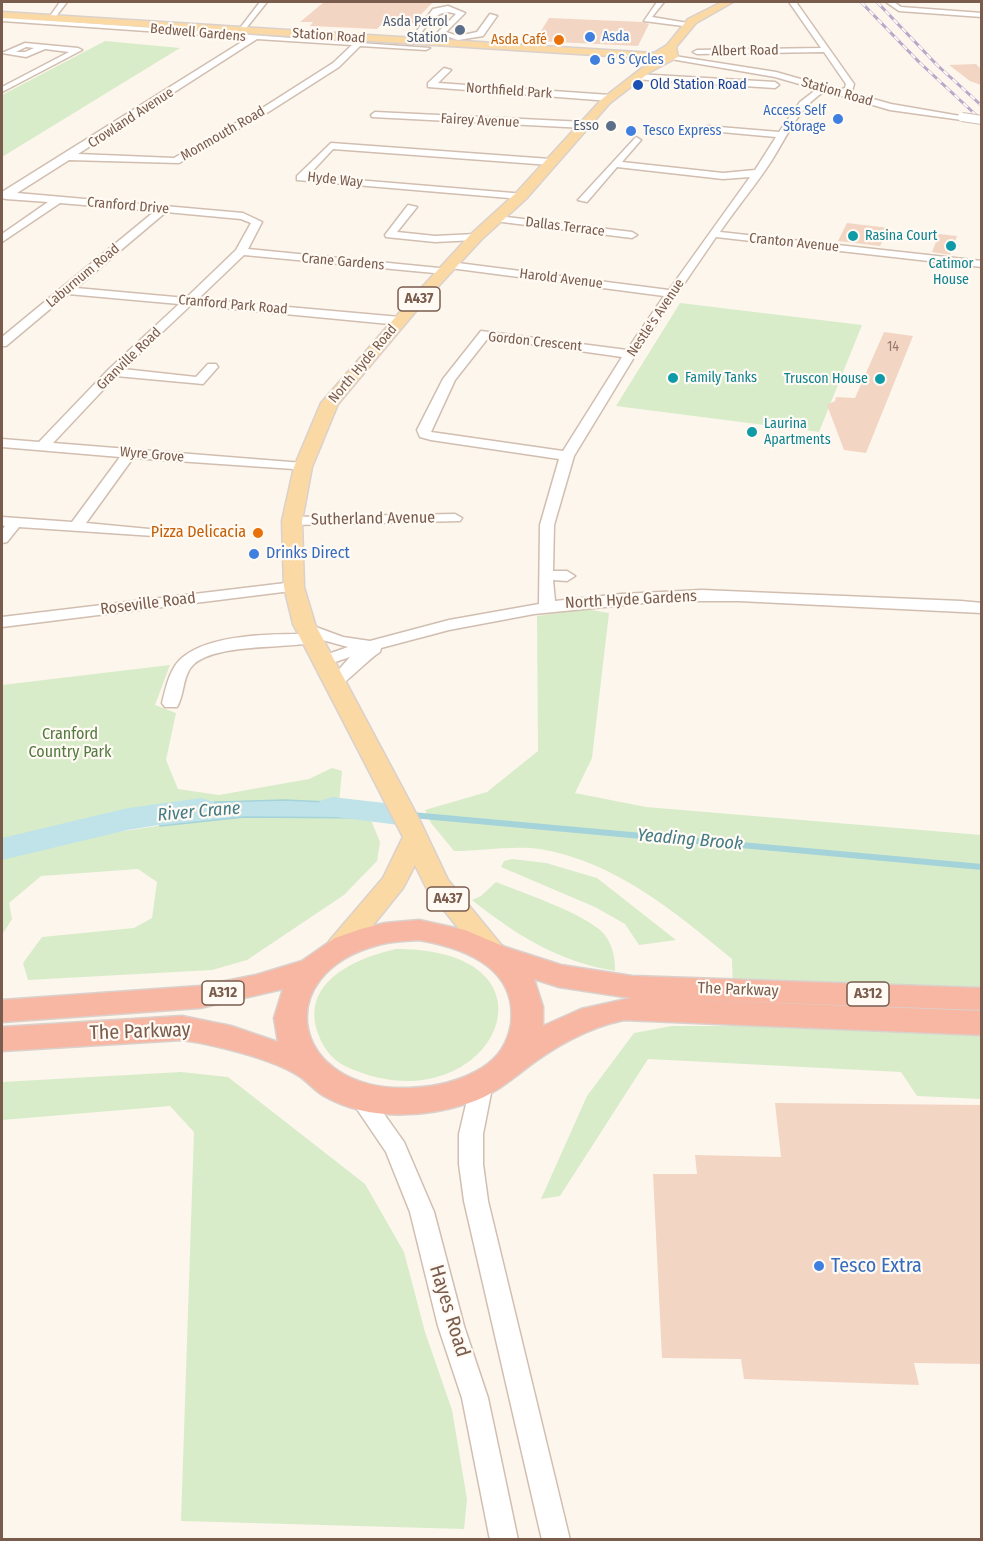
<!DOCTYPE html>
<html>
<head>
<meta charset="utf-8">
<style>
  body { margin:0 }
  #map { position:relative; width:983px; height:1541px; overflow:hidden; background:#fdf6ec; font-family:"Fira Sans Condensed",sans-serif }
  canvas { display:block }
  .frame { position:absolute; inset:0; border:3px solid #7a5c4d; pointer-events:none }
</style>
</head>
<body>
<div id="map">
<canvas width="983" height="1541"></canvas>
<div class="frame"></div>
</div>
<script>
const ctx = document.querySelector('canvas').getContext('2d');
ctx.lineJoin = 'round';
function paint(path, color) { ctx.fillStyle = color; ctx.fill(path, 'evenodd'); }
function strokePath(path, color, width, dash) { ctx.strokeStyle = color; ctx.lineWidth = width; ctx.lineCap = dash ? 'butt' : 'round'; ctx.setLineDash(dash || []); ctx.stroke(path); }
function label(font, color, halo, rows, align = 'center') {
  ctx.font = font + ' "Fira Sans Condensed",sans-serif'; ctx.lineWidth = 4.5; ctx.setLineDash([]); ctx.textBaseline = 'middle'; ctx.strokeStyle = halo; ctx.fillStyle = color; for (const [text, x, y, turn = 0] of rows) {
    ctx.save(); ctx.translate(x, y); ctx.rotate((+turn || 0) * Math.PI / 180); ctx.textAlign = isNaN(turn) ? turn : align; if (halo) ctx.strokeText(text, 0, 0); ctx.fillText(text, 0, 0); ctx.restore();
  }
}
const green = new Path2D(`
  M105,41l75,7 -178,109v-62z
  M680,303l182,22 -43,107 -203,-26z
  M585,609l24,4 -17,145 -17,35 71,14 335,28v264l-64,-3 -16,-24 -253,-13 -88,137 -19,3 46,-103 47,-63 38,-7h62l-2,-67c-57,-47 -116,-97 -192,-110 -25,-4 -60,2 -86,2l-23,-28 -6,-13 62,-18 51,-41 -1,-135z
  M170,665l-15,40 21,8 -10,47 12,29 41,6 90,-16 23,-11 10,3 -3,32c-40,-2 -80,-3 -120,-1 -74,5 -146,26 -217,43v-160z
  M244,817h111l16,3 9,22 -3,19 -33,34 -97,65 -35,10 -184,10 -5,-17 19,-26 92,-9 18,-10 5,-36 -19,-13 -97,7 -32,27 3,16 -10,16v-76l116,-27 79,-12z
  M512,859l34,4 51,15 79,62 -37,5 -14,-21 -30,-17 -94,-40 3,-6z
  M496,882c28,11 80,29 103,47 13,11 16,26 16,42 -56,-9 -99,-36 -143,-71l9,-4z
  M396,949c183,0 93,185 -51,117 -11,-5 -22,-18 -26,-30 -21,-53 36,-78 77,-87z
  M181,1072l47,5 137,107 39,68 21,80 27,78 15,89 -3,30 -283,-8 13,-389 -24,-26 -168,14v-38z`);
const water = new Path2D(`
  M284,800l88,4 7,14 -135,-1 -84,9 -4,-16 61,-8z`);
const stream = new Path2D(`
  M412,815l570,52`);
const river = new Path2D(`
  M332,797l79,9 5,8 -5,8 -12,3 -79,-10 -5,-7 5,-7z
  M202,798l12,4 5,7 -5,7 -86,14 -126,30v-22l126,-30z`);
const building = new Path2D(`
  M324,2h109l-24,25 -28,-2 -4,4 -67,-3 3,-4h-13z
  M549,18l93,4 7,2 -11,22 -103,-5z
  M976,64l5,5v16l-11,-4 -21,-16z
  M847,223l42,5 -9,18 -42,-5z
  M939,234l18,2 -7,19 -18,-3z
  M884,332l29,4 -47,117 -22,-3 -17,-45 8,-4 1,-4 19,1z
  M775,1103l206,2v259l-67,-1 5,22 -175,-6 -3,-20 -79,-1 -9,-184h44l-2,-19 86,2z`);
const minor = new Path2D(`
  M60,2h7l-13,17h-6z
  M260,2h7l-24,30h-6z
  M657,2h7l-12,15 36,6 3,4 -47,-6z
  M789,2h7l58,82 -2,7 -4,1 43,12 75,13 -4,3 -72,-10 -65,-19c-27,17 -37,44 -53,69 -16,25 -35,47 -52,72l262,29v6l-266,-30 -80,117 -62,102 -20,69 -1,46h14l8,5 -8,5 -14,-1 2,21 66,-7 81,-4 259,11 21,2v10l-243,-12h-75l-130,13 -85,16 -68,18 -1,4c-13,8 -36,34 -45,36l-8,-5 23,-26 -27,9 -8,-5 2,-3 31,-11 -29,-8c-10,12 -97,1 -125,25 -12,11 -9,30 -17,43h-12l-3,-4c4,-16 8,-36 21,-46 28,-23 89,-23 123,-23l-9,-6 8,-5 38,14 27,4 79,-21 90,-16 1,-79 19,-66 -128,-19 -11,-3 -3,-7 26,-51 38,-48 146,19 37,-54 -214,-28 -5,-3 5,-3 219,28 81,-113 -27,2 -106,-12 -30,35 -9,-2 58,-63 5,3 -19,22 101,11 32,-3 21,-33 -66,-6 -3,-1v-4l72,6 21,-30 17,-13 -42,-12 -104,-18 -3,-4 108,17 63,18 6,-2 1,-4 -22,-32 -127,2 -4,-2 4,-2 124,-2zM488,338l134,19 -59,94 -132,-19 24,-52z
  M886,2h8l7,5 81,6v4l-83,-6z
  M448,6l17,7 -19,19 12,4 19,-4 13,-18 7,2 -14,20 -25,4 -21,-7 19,-19c-20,-8 -31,15 -43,30h-6l26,-35z
  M2,17l428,31 -4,2 -66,-4 -21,21 -69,44 -91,52 -110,-3 -52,33 226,20 19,9 -14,27 201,20 2,2 -6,3 -201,-19 -46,44 202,18 6,4 -6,4 -209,-20 -68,64 73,8 12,-13h8l2,3 -15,17 -87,-8 -63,67 250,20 5,1v6l-175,-12 -47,65 63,6 5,1 2,3 -2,3 -135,-9 -12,15 -5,1v-13l3,-4 -3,-1v-8l70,5 48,-65 -118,-10v-8l37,3 70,-73 70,-65 -111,-10 -62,52h-4v-9l153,-126 -95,-8 -58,39v-8l46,-32 -42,-3 -4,-1v-6l246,-154 -246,-17zM257,39l95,6 -19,18 -69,44 -90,51 -96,-4zM166,212l75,7 10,4 -15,27 -50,48 -110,-10z
  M25,43l53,5 4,2 -80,42v-5l67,-35 -24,-3 -19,8 -24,-4zM26,47l8,1 -9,4h-9z
  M444,68l7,2 -13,13 172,12 4,3 -4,3 -182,-14v-4z
  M636,74l139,8 4,3 -4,3 -142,-9z
  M375,112l210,10 5,3 -5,3 -213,-11 -1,-2z
  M331,143l219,16 5,3 -5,3 -217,-16 -25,27 217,18v4l-4,1 -224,-19v-4z
  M408,205l9,2 -20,25 38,4 41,-2 5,3 -5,3 -41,2 -49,-5 -1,-2z
  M498,216l134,16 5,3 -5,3 -138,-17v-4z
  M455,514l7,4 -2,3 -168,4 -7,-4 7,-4z
  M294,582l5,2 3,3 -3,3 -297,37v-10z
  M482,1075l8,2 3,6 -10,51v30l5,37 82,339h-28l-78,-339 -5,-37v-30l12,-51 3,-6z
  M359,1088l8,2 37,52 30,70 30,114 24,72 30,142h-28l-28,-142 -24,-72 -28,-114 -24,-60 -38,-56 3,-6z`);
const major = new Path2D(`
  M722,2h11l-37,21 -20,24 2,10 -28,15 -40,31 -84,96 -45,41 -59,64 -84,100 -26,63 -10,54 2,66 11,37 105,197 28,59 59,72 -4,7 -10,2 -10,-2 -56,-70 -12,-24 -12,23 -53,66 -10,2 -10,-2 -4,-7 4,-7 53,-62 20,-41 -110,-213 -9,-37 -2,-66 12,-54 27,-64 91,-105 59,-64 45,-41 86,-94 40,-31 16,-9 -656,-41v-6l652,41 13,-8 21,-26z`);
const highway = new Path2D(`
  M419,920l46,10 40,17 56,18 71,11 350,12v22l-313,-11 313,12v24l-358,-15c-38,8 -74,29 -104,53 -17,13 -30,23 -51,30 -46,15 -101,18 -145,-7 -10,-6 -16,-14 -25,-20 -26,-17 -86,-32 -117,-36l-180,11v-24l180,-11 49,10 47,16 -4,-24 9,-29 -83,19 -198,14v-22l198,-14 56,-11 46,-14 33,-23 26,-9 24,-6zM419,940c46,8 99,28 92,84 -3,19 -13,34 -29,44 -23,14 -47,19 -73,20 -118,4 -141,-114 -31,-143 13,-4 28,-4 41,-5zM534,979l25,8 72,11 -50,11 -38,17v-19z`);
const rail = new Path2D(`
  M861,2l58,60 57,53
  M877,2l60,63 45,41`);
const minorBridge = new Path2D(`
  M962,117l20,3`);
const markers = [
  [460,30,6,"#5c6f8a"],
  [590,37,6,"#3f7fe0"],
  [559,40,6,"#e8710a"],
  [595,60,6,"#3f7fe0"],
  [638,85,6,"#1a4fb4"],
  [838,119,6,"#3f7fe0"],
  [611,126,6,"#5c6f8a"],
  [631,131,6,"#3f7fe0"],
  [853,236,6,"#0f9aa8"],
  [951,246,6,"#0f9aa8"],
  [673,378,6,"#0f9aa8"],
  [880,379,6,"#0f9aa8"],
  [752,432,6,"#0f9aa8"],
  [258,533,6,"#e8710a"],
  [254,554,6,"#3f7fe0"],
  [819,1266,6,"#3f7fe0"]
];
const farServicenames = [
  ["Asda Petrol",448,22],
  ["Station",448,38],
  ["Esso",599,126]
];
const farStreetnames = [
  ["Bedwell Gardens",198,33,5],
  ["Station Road",329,36,4],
  ["Albert Road",745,51,-1],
  ["Northfield Park",509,91,4],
  ["Station Road",837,92,16],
  ["Crowland Avenue",131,118,-33],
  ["Fairey Avenue",480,121,3],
  ["Monmouth Road",223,134,-30],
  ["Hyde Way",335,180,6],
  ["Cranford Drive",128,206,5],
  ["Dallas Terrace",565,227,7],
  ["Cranton Avenue",794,243,6],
  ["Crane Gardens",343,262,5],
  ["Laburnum Road",83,276,-40],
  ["Harold Avenue",561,279,7],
  ["Cranford Park Road",233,305,5],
  ["Nestle's Avenue",656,318,-56],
  ["Gordon Crescent",535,342,6],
  ["Granville Road",129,359,-44],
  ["North Hyde Road",363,364,-50],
  ["Wyre Grove",152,455,5]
];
const farShopnames = [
  ["Asda",602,37],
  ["G S Cycles",607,60],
  ["Access Self",826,111,"right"],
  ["Storage",826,127,"right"],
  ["Tesco Express",643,131]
];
const farFoodnames = [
  ["Asda Café",547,40]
];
const farTransitnames = [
  ["Old Station Road",650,85]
];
const farCulturenames = [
  ["Rasina Court",865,236],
  ["Catimor",951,264,"center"],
  ["House",951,280,"center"],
  ["Family Tanks",685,378],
  ["Truscon House",868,379,"right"],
  ["Laurina",764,424],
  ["Apartments",764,440]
];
const numberNames = [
  ["14",893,347]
];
const shields = [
  [419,299,42],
  [448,899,42],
  [223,993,42],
  [868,994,42]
];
const shieldNames = [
  ["A437",419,299],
  ["A437",448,899],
  ["A312",223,993],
  ["A312",868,994]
];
const streetNames = [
  ["Sutherland Avenue",373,519,-1],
  ["North Hyde Gardens",631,600,-3],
  ["Roseville Road",148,604,-7],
  ["The Parkway",738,990,2]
];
const foodNames = [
  ["Pizza Delicacia",246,533]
];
const shopNames = [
  ["Drinks Direct",266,554]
];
const parkNames = [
  ["Cranford",70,735],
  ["Country Park",70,753]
];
const waterNames = [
  ["River Crane",199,812,-5],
  ["Yeading Brook",690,840,5]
];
const nearStreetnames = [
  ["The Parkway",140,1032,-2],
  ["Hayes Road",449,1311,73]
];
const nearShopnames = [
  ["Tesco Extra",831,1266]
];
paint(green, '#d8ecc9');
paint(water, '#bfe3e8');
strokePath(water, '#a5d3da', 1.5);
strokePath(stream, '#a5d3da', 6);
paint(river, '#bfe3e8');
paint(building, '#f3d5c3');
strokePath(minor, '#d1beb0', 3);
strokePath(major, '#dad1cd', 3);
strokePath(highway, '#dad1cd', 3);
paint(minor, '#fff');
paint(major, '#fbd9a5');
paint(highway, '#f7b7a3');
strokePath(rail, '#b9a8c9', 3);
strokePath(rail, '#fffaf3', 2, [6]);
strokePath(minorBridge, '#d1beb0', 10, []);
strokePath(minorBridge, '#fff', 8);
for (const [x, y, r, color] of markers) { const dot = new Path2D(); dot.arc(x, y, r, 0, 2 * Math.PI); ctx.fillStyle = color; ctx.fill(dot); strokePath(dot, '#fffaf3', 2); }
label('14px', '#4e5e75', '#fffaf3', farServicenames, 'right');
label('14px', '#7a5c4d', '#fffaf3', farStreetnames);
label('14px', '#366cbe', '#fffaf3', farShopnames, 'left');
label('14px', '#c56008', '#fffaf3', farFoodnames, 'right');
label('14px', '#164399', '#fffaf3', farTransitnames, 'left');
label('14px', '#0d838f', '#fffaf3', farCulturenames, 'left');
label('14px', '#987a6a', null, numberNames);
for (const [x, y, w] of shields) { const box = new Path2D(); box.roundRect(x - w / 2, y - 12, w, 24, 4.5); ctx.fillStyle = '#fffaf3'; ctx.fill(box); strokePath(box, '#7a5c4d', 1.5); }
label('bold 15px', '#7a5c4d', null, shieldNames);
label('16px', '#7a5c4d', '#fffaf3', streetNames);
label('16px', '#c56008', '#fffaf3', foodNames, 'right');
label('16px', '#366cbe', '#fffaf3', shopNames, 'left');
label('16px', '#537a41', '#fffaf3', parkNames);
label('italic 18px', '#437c86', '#fffaf3', waterNames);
label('20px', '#7a5c4d', '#fffaf3', nearStreetnames);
label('20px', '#366cbe', '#fffaf3', nearShopnames, 'left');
</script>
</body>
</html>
